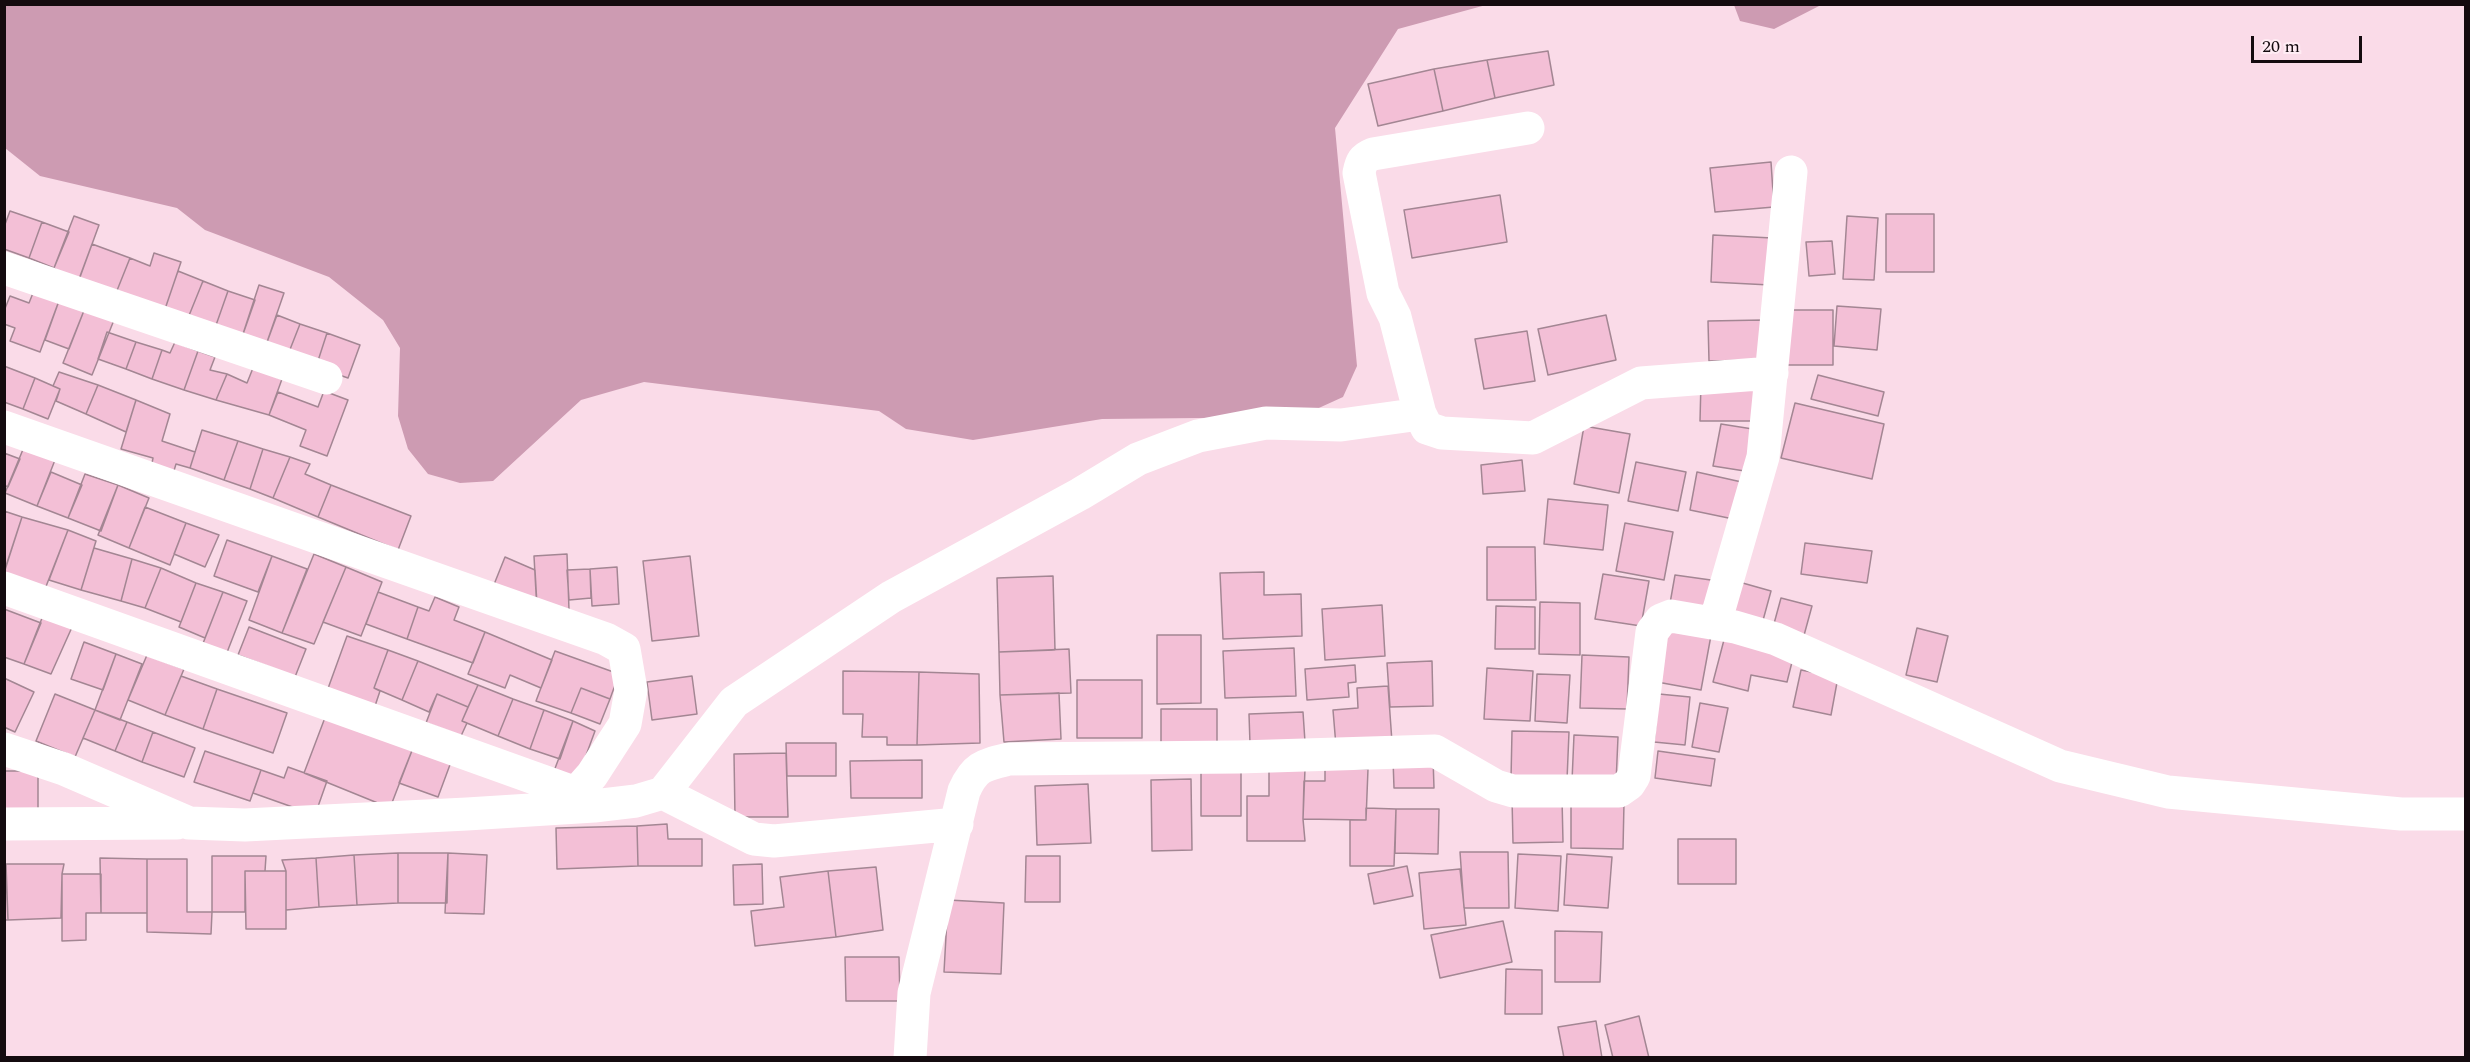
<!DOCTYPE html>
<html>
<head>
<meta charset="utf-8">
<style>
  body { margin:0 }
  #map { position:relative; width:2470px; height:1062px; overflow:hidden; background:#fadbe8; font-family:Spectral,serif }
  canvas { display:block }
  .frame { position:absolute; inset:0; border:6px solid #140b0f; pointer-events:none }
  .scale { position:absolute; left:2251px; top:36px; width:111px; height:27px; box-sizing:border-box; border:3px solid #140b0f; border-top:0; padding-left:8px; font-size:18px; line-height:21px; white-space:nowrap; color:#140b0f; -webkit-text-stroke:4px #ffecf4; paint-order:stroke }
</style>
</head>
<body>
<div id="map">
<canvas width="2470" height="1062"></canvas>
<div class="frame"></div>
<div class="scale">20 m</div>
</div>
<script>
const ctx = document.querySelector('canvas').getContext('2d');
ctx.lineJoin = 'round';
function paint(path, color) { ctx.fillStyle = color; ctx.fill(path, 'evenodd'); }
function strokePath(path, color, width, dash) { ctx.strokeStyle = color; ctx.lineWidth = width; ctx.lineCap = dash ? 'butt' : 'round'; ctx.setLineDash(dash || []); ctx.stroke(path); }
const forest = new Path2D(`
  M4,5h1482l-88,24 -63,99 22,238 -14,31 -44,20 -197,2 -129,21 -67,-11 -27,-18 -235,-29 -63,18 -88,81 -33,2 -32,-9 -20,-25 -10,-33 2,-68 -17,-28 -54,-43 -124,-47 -28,-22 -137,-32 -35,-28z
  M1734,5v-1l87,1 -47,24 -34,-8z`);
const building = new Path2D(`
  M1548,51l6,34 -59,13 -8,-38z
  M1487,60l8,38 -52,13 -9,-42z
  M1434,69l9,42 -65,15 -10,-42z
  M1771,162l3,45 -59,5 -5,-44z
  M1500,195l7,47 -95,16 -8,-48z
  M10,211l32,11 -13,36 -25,-9v-22z
  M1886,214h48v58h-48z
  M74,216l25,9 -23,63 -22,-20z
  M1847,216l31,2 -4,62 -31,-1z
  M42,222l27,10 -15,36 -25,-10z
  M1713,235l59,3 -2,47 -59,-3z
  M1832,241l3,33 -26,2 -3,-34z
  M92,244l38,14 -14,35 -37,-14z
  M154,253l27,9 -17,50 -48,-19 14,-35 20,8z
  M178,271l25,10 -15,37 -24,-6z
  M203,281l25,10 -13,37 -27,-10z
  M259,285l25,8 -18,52 -24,-8z
  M35,288l25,10 -20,54 -30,-11 5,-13 -11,-4v-13l6,-15 19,7z
  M228,291l27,9 -13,37 -27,-9z
  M60,298l25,10 -16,41 -24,-9z
  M1837,306l44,3 -4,41 -43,-4z
  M85,308l29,12 -22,55 -29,-12z
  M1787,310h46v55h-46z
  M277,315l23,9 -11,28 -23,-7z
  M1606,315l10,45 -68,15 -10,-46z
  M1763,320l2,40 -56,1 -1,-40z
  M300,324l27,9 -11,34 -27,-15z
  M1527,331l8,50 -51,8 -9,-50z
  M107,332l29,10 -10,27 -28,-10z
  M327,333l33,12 -12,33 -32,-11z
  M136,342l26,8 -10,29 -26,-10z
  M175,342l23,9 -14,39 -32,-11 10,-29 8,3z
  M198,351l17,6 -5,13 17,4 -11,26 -32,-10z
  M4,366l31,12 -12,31 -19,-7z
  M253,368l29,11 -13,36 -53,-15 11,-26 20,9z
  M59,372l39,13 -12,29 -30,-13 4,-12 -7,-3z
  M1818,375l66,17 -6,24 -67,-17z
  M35,378l25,11 -12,30 -25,-10z
  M1701,382l58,1 -1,38h-58z
  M98,385l38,15 -10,32 -40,-18z
  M324,391l24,9 -21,56 -27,-10 6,-16 -37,-15 9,-23 40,15z
  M136,400l34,14 -8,27 33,11 -5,16 -14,-4 -3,10 -22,-6 2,-10 -32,-9z
  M1795,403l89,21 -12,55 -91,-21z
  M1721,424l38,6 -8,42 -38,-6z
  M1584,426l46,8 -11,59 -45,-9z
  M202,430l36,11 -14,39 -34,-12z
  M238,441l25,8 -13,40 -26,-9z
  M24,447l31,13 -18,46 -32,-13z
  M263,449l27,8 -17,41 -23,-9z
  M4,453l16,6 -12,28 -4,-2z
  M290,457l20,7 -5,10 26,11 -13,32 -45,-19z
  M1522,460l3,31 -42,3 -2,-29z
  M1636,462l50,10 -8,39 -50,-10z
  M51,472l31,13 -14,33 -31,-12z
  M1697,472l49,11 -8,37 -48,-10z
  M85,474l33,11 -17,46 -33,-13z
  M118,485l31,13 -20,50 -31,-13z
  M331,485l80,31 -13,34 -80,-33z
  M1548,499l60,6 -5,45 -59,-6z
  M145,507l41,16 -16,42 -41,-17z
  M4,511l18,6 -18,55z
  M22,517l46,13 -23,59 -41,-16z
  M186,523l33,12 -14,32 -31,-13z
  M1625,523l48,9 -9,48 -48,-9z
  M68,530l28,11 -15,49 -32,-10z
  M227,540l45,16 -14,36 -44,-16z
  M1805,543l67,8 -5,32 -66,-9z
  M1487,547h48l1,53h-49z
  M94,548l38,11 -11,42 -40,-11z
  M314,554l32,13 -32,77 -32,-11z
  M567,554l2,56 -32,1 -3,-55z
  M272,556l35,13 -25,64 -33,-13z
  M690,556l9,80 -47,5 -9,-80z
  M505,557l30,13 2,35 -44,-18z
  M132,559l29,9 -16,40 -24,-7z
  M346,567l36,15 -21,54 -38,-14z
  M617,567l2,37 -27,2 -2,-37z
  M161,568l35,15 -15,39 -36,-14z
  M590,569l1,29 -22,2 -2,-30z
  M1264,572v23l37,-1 1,42 -79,3 -3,-66z
  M1603,574l46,7 -8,45 -46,-7z
  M1675,575l43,6 -5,35 -44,-7z
  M1053,576l2,74 -56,2 -2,-74z
  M1732,580l39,11 -9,33 -39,-12z
  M196,583l27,9 -18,46 -26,-11z
  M223,592l24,9 -21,54 -24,-9z
  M378,592l40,15 -11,32 -41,-15z
  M435,597l24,10 -5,13 31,12 -12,31 -66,-24 11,-32 11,4z
  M1781,598l31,8 -9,33 -31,-8z
  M1540,602l40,1v52l-41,-1z
  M1382,605l3,51 -60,4 -3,-51z
  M1496,606l39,1v42h-40z
  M4,609l37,14 -17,41 -20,-7z
  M44,613l29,12 -22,49 -27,-10z
  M1668,622l44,8 -11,60 -44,-8z
  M249,627l57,22 -11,28 -57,-22z
  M1917,628l31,8 -11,46 -31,-7z
  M485,632l67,28 -11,28 -31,-13 -5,13 -37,-14z
  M1157,635h44v68l-44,1z
  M347,636l41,14 -14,38 6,3 -7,21 -47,-18z
  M1725,636l70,14 -8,32 -36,-7 -3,16 -35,-9z
  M84,642l32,12 -13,36 -32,-11z
  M1294,648l2,48 -71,2 -2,-47z
  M1069,649l2,44 -71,2 -1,-43z
  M388,650l30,11 -16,39 -28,-12z
  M555,651l64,23 -9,25 -29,-11 -10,25 -35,-12z
  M116,654l26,10 -22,56 -25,-10z
  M147,655l37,14 -19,46 -37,-15z
  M1582,655l47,2 -2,52 -47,-1z
  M418,661l60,24 -10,22 -31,-13 -8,18 -27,-12z
  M1432,661l1,45 -43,1 -3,-44z
  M1355,665l1,17 -8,1 1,14 -42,3 -2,-31z
  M1487,668l46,3 -3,50 -46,-2z
  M1801,670l37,7 -7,38 -38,-8z
  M843,671l76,1 -2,73h-30v-8h-25l1,-23h-20z
  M919,672l60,2 1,69 -63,2z
  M1537,674l33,1 -3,48 -32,-2z
  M181,676l36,13 -14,40 -38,-14z
  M692,676l5,38 -45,6 -5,-38z
  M4,678l30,14 -19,40 -11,-5z
  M1077,680h65v58h-65z
  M478,685l35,14 -15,37 -36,-15z
  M1388,686l4,56 -56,4 -3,-36 25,-2 -1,-20z
  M581,688l29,11 -10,25 -29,-11z
  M217,689l70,24 -14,40 -70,-24z
  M1059,693l2,46 -57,3 -4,-47z
  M55,694l40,16 -20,47 -39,-16z
  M437,694l31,13 -6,14 5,2 -6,13 -35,-13z
  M1659,694l31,3 -5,48 -31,-3z
  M513,699l31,11 -14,39 -32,-13z
  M1700,703l28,5 -9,44 -27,-5z
  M1161,709h56v35h-56z
  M95,710l32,12 -12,29 -32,-13z
  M544,710l29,11 -13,38 -30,-10z
  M1303,712l2,30 -55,2 -1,-30z
  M326,715l87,33 -23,60 -86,-35z
  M573,721l22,10 -18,49 -23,-9z
  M127,722l26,10 -11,30 -27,-11z
  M1512,731l57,1 -2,48 -56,-1z
  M153,732l42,16 -11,29 -42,-15z
  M1574,735l44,2 -2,46 -44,-2z
  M786,743h50v33h-49z
  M413,748l38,14 -13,35 -39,-14z
  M205,751l56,19 -11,31 -56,-19z
  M1658,751l57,8 -4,27 -56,-8z
  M786,753l2,64h-53l-1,-63z
  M1433,758l1,30h-40l-1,-29z
  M922,760v38h-71l-1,-37z
  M288,767l39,14 -12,34 -62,-22 8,-23 23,8z
  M1201,767h40v49h-40z
  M1325,768l43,1 -2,51 -63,-1 1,-38h21z
  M1269,769h36l-2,50 2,22h-58v-45h22z
  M4,771h34v41l-34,1z
  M1191,779l1,71 -40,1 -1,-71z
  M1088,784l3,59 -54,2 -2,-59z
  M1512,798h50l1,44 -50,1z
  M1571,803h53l-1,46 -52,-1z
  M1366,808l30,1 -2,57h-44v-46h16z
  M1396,809h43l-1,45 -43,-1z
  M667,824l1,15h34v27h-64l-1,-40z
  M637,826l1,40 -81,3 -1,-41z
  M1678,839h58v45h-58z
  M1460,852h48l1,56h-45z
  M398,853h50l-1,50h-49z
  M398,853v50l-41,2 -3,-50z
  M448,853l39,2 -3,59 -39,-1z
  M1518,854l43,2 -3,55 -43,-3z
  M1567,854l45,3 -4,51 -44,-3z
  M354,855l3,50 -38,2 -3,-49z
  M212,856h54l-1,15h-20v41h-33z
  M1026,856h34v46h-35z
  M100,858l47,1v54h-46z
  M316,858l3,49 -33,3v-39l-4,-11z
  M147,859h40v53h25l-1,22 -64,-2z
  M6,864h58l-2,10 -1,44 -53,2z
  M762,864l1,40 -29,1 -1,-40z
  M1407,866l6,30 -39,8 -6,-30z
  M876,867l7,63 -47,7 -8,-66z
  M1460,869l6,56 -42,4 -5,-56z
  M245,871h41v58h-40z
  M828,871l8,66 -81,9 -4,-35 33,-4 -4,-30z
  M62,874h39v39h-15v27l-24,1z
  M6,875l2,45h-4v-44z
  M948,900l56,3 -3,71 -57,-2z
  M1503,921l9,41 -72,16 -9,-43z
  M1555,931l47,1 -2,50h-45z
  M845,957h54l1,44h-54z
  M1506,969l36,1v44h-37z
  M1639,1016l10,42h-36l-8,-33z
  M1596,1021l6,37h-38l-6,-31z`);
const minor = new Path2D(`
  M1528,128l-155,26c-10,4 -12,8 -14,19l24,120 12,24 25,97 7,14 15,5 91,5 108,-55 131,-10
  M4,268l322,110
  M4,427l602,212 18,10 7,41 -6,34 -33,51 -16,18
  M4,588l572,205 17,12
  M1715,623l48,-166 28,-285
  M4,749l60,20 125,54 56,2 222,-11 127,-8 42,-5 27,-8 91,46 20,2 183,-17
  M663,793l71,-91 157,-105 189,-103 58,-35 60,-23 68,-13 75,2 79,-11
  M4,824l173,-1
  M910,1058l4,-65 50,-202c11,-25 20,-26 45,-32l230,-2 196,-6 61,35 17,5h106l10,-7 5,-8 18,-144 9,-12 10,-4 64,11 41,12 284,127 108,26 233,22h65`);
paint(forest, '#cd9bb2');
paint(building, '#f3bfd6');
strokePath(building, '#a38693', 1.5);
strokePath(minor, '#fff', 33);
</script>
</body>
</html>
